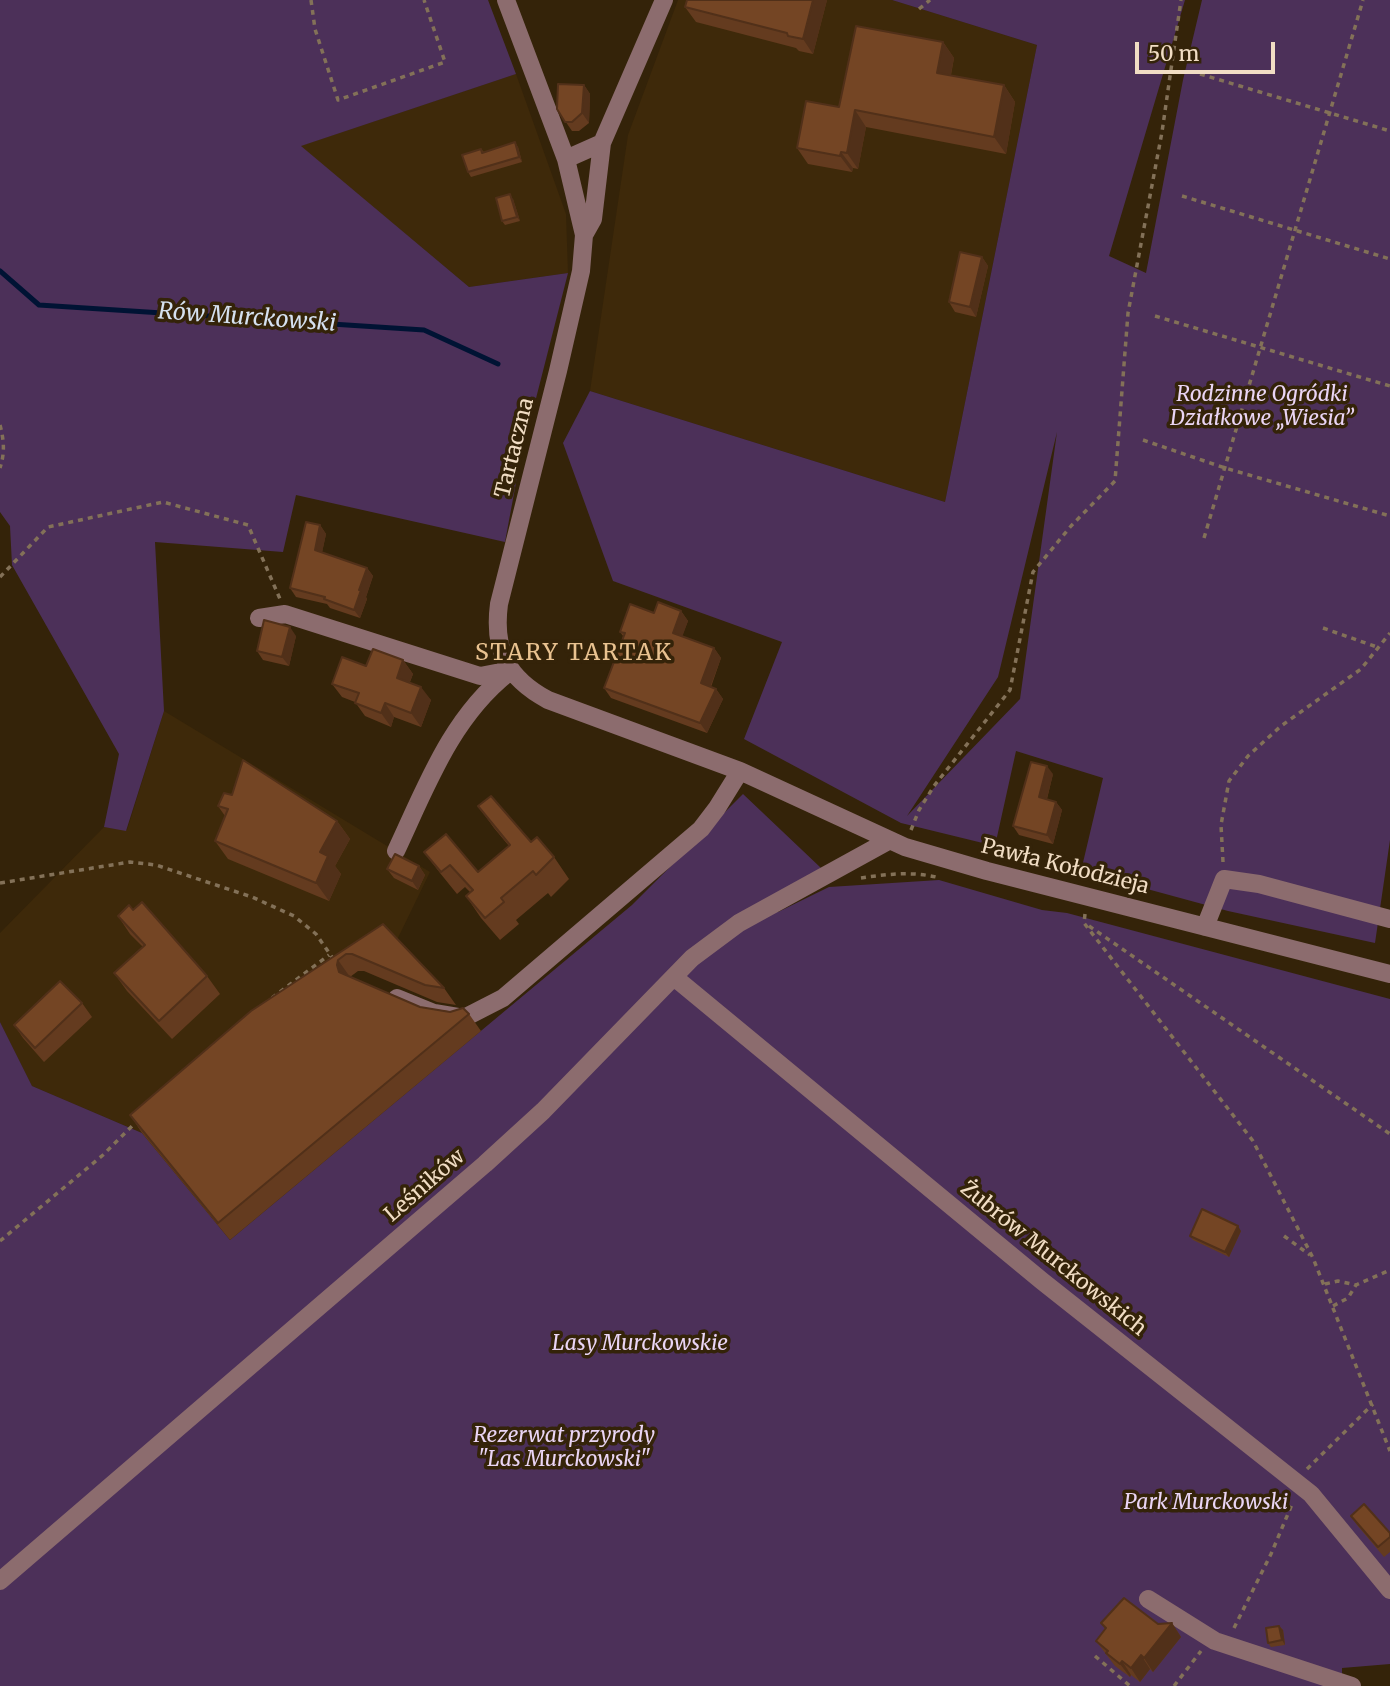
<!DOCTYPE html>
<html>
<head>
<meta charset="utf-8">
<style>
  body { margin:0 }
  #map { position:relative; width:1390px; height:1686px; overflow:hidden; background:#342309; font-family:Merriweather,serif }
  canvas { display:block }
  .scale { position:absolute; left:1135px; top:42px; width:140px; height:32px; box-sizing:border-box; border:4px solid #f1ddc4; border-top:0; padding-left:9px; font-size:21px; line-height:24px; white-space:nowrap; color:#f1ddc4; -webkit-text-stroke:5px #342309; paint-order:stroke }
</style>
</head>
<body>
<div id="map">
<canvas width="1390" height="1686"></canvas>
<div class="scale">50 m</div>
</div>
<script>
const ctx = document.querySelector('canvas').getContext('2d');
ctx.lineJoin = 'round';
function paint(path, color) { ctx.fillStyle = color; ctx.fill(path, 'evenodd'); }
function strokePath(path, color, width, dash) { ctx.strokeStyle = color; ctx.lineWidth = width; ctx.lineCap = dash ? 'butt' : 'round'; ctx.setLineDash(dash || []); ctx.stroke(path); }
function label(font, color, halo, rows, align = 'center') {
  ctx.font = font + ' Merriweather,serif'; ctx.lineWidth = 7; ctx.setLineDash([]); ctx.textBaseline = 'middle'; ctx.strokeStyle = halo; ctx.fillStyle = color; for (const [text, x, y, turn = 0] of rows) {
    ctx.save(); ctx.translate(x, y); ctx.rotate((+turn || 0) * Math.PI / 180); ctx.textAlign = isNaN(turn) ? turn : align; if (halo) ctx.strokeText(text, 0, 0); ctx.fillText(text, 0, 0); ctx.restore();
  }
}
const built = new Path2D(`
  M678,0h214l145,45 -92,457 -355,-111 38,-256z
  M516,74l50,140 2,59 -99,14 -169,-141z
  M164,711l266,161 -34,70 -254,191 -110,-47 -32,-64v-89l104,-106 23,3z`);
const green = new Path2D(`
  M0,0h488l28,74 -215,72 168,141 99,-14 -48,188 -15,81 -209,-47 -13,57 -128,-10 9,169 -38,120 -22,-4 15,-73 -107,-189 -2,-39 -10,-14z
  M892,0h293l-76,256 37,17 37,-193 19,-80h188v840l-15,103 -147,-32 -147,-40 22,-93 -87,-27 -21,95 -94,-23 -157,-84 38,-97 -169,-61 -50,-138 27,-52 355,111 92,-457zM1057,432l-37,267 -113,117 91,-139z
  M743,794l78,74 -45,40 2,4 51,-25 110,-7 103,30 25,3 323,86v665l-48,4v18h-1342v-664l32,64 110,47 88,107 402,-335z`);
const stream = new Path2D(`
  M0,271l39,34 385,25 74,34`);
const path = new Path2D(`
  M311,0l4,29 23,71 107,-38 -21,-62
  M919,9l11,-9
  M1200,74l190,57
  M1182,196l208,63
  M1155,316l235,70
  M0,425c4,15 5,28 0,43
  M1143,440l82,28 165,48
  M1204,538l159,-538
  M0,577l48,-50 115,-25 85,23 32,74
  M1323,628l54,19
  M911,830l8,-20 15,-24 76,-96 23,-118 38,-46 44,-45 13,-168 34,-181 19,-132
  M1223,862l-2,-37 8,-44 19,-25 33,-30 80,-57 29,-36
  M861,878c26,-4 53,-7 79,0
  M0,883l130,-21 26,3 96,32 42,19 22,18 18,26
  M1085,914l-1,9 169,218 60,117 77,193
  M1089,926l301,208
  M272,998l57,-43
  M1284,1236l26,19
  M0,1241l103,-86 34,-34
  M1325,1284l13,-3 18,4 34,-15
  M1333,1306l15,-8 8,-13
  M1307,1469l66,-65
  M1234,1628l37,-74 22,-52
  M1095,1656l35,30
  M1174,1686l27,-35`);
const minor = new Path2D(`
  M506,0l60,159 18,76 -3,36 -23,100 -59,233c-6,46 8,74 49,96l192,71 165,76 82,24 403,103
  M566,159l36,-16 62,-143
  M584,235l9,-16 9,-76
  M259,618l26,-4 195,62 31,-6
  M396,851c30,-64 55,-133 112,-178
  M1205,927l19,-48 35,5 131,35
  M674,977l368,304 269,213 79,96
  M397,998l37,15 30,5 39,-20 198,-169 16,-21 23,-37
  M0,1581l485,-417 58,-53 149,-153 47,-35 149,-82
  M1148,1599l67,42 137,45`);
const wall = new Path2D(`
  M827,0l-14,54 -14,-3 -3,-3 -100,-26 -11,-15z
  M943,42l11,16 -3,17 53,10 11,17 -9,52 -140,-27 -8,42 -5,-1 -1,4 -44,-8 -11,-16 42,-41z
  M584,85l6,9 -1,29 -10,8h-7l-15,-22z
  M515,142l3,5 4,15 -51,15 -3,-5 13,-23 3,3z
  M513,199l7,22 -15,4 -3,-4z
  M982,257l6,9 -12,51 -21,-5 -6,-10z
  M320,525l6,9 -4,18 45,16 6,8 -7,21 1,2 -7,19 -30,-10 -3,-4 -31,-7 -6,-9z
  M681,611l7,10 -6,15 32,12 7,10 -10,29 5,2 7,10 -16,34 -96,-35 -7,-10 19,-52 -3,-4 34,-19z
  M296,636l-7,30 -26,-6 -6,-9z
  M403,660l10,14 -3,8 21,18 -10,27 -27,-10 -3,10 -26,-11 -10,-14 -13,-5 -10,-13 34,-18z
  M1053,774l-6,25 9,3 6,8 -9,34 -34,-9 -6,-9z
  M218,806l119,15 13,18 -15,27 6,8 -12,27 -101,-42 -13,-18 10,-25z
  M478,806l76,51 15,22 -18,18 -3,-4 -32,27 3,4 -19,16 -19,-22 -15,-22 4,-4 -5,-5 -8,7 -17,-21 -16,-21 54,20 31,-26 -15,-18z
  M419,866l6,9 -7,15 -24,-12 -7,-9z
  M133,910l74,66 13,18 -48,45 -45,-48 -13,-18 29,-26 -13,-13 -12,-18z
  M383,924l61,64 12,17 -19,-3 -73,-31h-6l-8,6 70,30 49,7 12,17 -251,209 -88,-107 -12,-18z
  M82,1003l10,14 -48,45 -21,-24 -9,-13z
  M1241,1231l-12,26 -36,-17 -3,-4z
  M1351,1516l39,17v19l-6,5 -27,-32z
  M1101,1623l57,1 14,-1 9,14 -28,35 -3,-3 -10,13 -9,-7 -1,2 -15,-11 -19,-25 9,-12z
  M1279,1626l4,4 2,15 -14,2 -3,-4z`);
const shadedWall = new Path2D(`
  M813,0h14l-14,54 -10,-15z
  M943,42l11,16 -6,31 -11,-16z
  M584,85l6,9 -1,29 -7,-10z
  M1004,85l11,17 -9,52 -12,-17z
  M855,110l11,17 -8,42 -11,-16z
  M515,142l3,5 4,15 -3,-5z
  M841,152l12,16 -1,4 -12,-16z
  M510,194l3,5 7,22 -3,-4z
  M982,257l6,9 -12,51 -6,-10z
  M320,525l6,9 -5,24 -6,-8z
  M367,568l6,8 -7,21 1,2 -7,19 -6,-8 5,-20z
  M681,611l7,10 -8,22 -7,-10z
  M290,627l6,9 -7,30 -7,-9z
  M714,648l7,10 -13,35 -7,-10z
  M403,660l10,14 -7,17 -9,-13z
  M421,687l10,13 -10,27 -10,-14z
  M716,689l7,10 -16,34 -7,-10z
  M385,703l9,14 -3,10 -10,-14z
  M1047,766l6,8 -8,32 -6,-9z
  M1056,802l6,8 -9,34 -6,-9z
  M337,821l13,18 -15,27 6,8 -12,27 -13,-18 4,-31z
  M419,866l6,9 -7,15 -6,-9z
  M338,960l12,17 -11,-5 -2,-7z
  M1238,1226l3,5 -12,26 -4,-5z
  M1172,1623l9,14 -28,35 -9,-14z
  M1279,1626l4,4 2,15 -3,-5z
  M1141,1655l9,14 -10,13 -9,-14z
  M1122,1661l9,14 -1,2 -10,-13z`);
const building = new Path2D(`
  M687,0h126l-10,39 -15,-3 -1,-3 -102,-26z
  M856,26l87,16 -6,31 67,12 -10,52 -139,-27 -8,43 -6,-1 -1,4 -43,-8 9,-47 33,6z
  M558,84l26,1 -2,28 -10,9h-7l-8,-13z
  M515,142l4,15 -51,15 -6,-17 19,-6 1,4z
  M510,194l7,23 -15,4 -6,-23z
  M960,252l22,5 -12,50 -21,-5z
  M306,522l14,3 -5,25 52,18 -8,22h2l-7,20 -30,-11 1,-2 -35,-9z
  M658,602l23,9 -8,22 41,15 -13,35 15,6 -16,34 -96,-35 21,-55 -5,-1 10,-28 24,9z
  M264,620l26,7 -8,30 -25,-6z
  M373,649l30,11 -6,18 24,9 -10,26 -26,-10 -4,10 -26,-10 4,-10 -27,-9 10,-27 24,9z
  M243,760l94,61 -17,31 8,4 -12,27 -101,-42 13,-32 -10,-3 6,-13 8,2z
  M1031,762l16,4 -8,31 17,5 -9,33 -34,-9z
  M491,796l40,46 6,-5 17,20 -18,18 -3,-4 -32,27 3,4 -19,16 -19,-22 7,-6 -23,-25 -9,7 -17,-20 22,-18 32,38 32,-27 -32,-39z
  M395,854l24,12 -7,15 -25,-12z
  M142,902l65,74 -48,45 -45,-48 31,-28 -27,-29 11,-11 4,5z
  M383,924l61,64 -19,-3 -73,-31h-6l-8,6 -1,5 2,7 81,35 30,5 13,-4 6,6 -251,209 -88,-108 121,-104z
  M60,981l22,22 -47,45 -21,-23z
  M1202,1209l36,17 -13,26 -35,-16z
  M1364,1504l26,29v4l-12,10 -27,-31z
  M1124,1598l34,26 14,-1 -28,35 -3,-3 -10,13 -9,-7 -2,3 -14,-11 2,-2 -12,-10 10,-13 -5,-5z
  M1279,1626l3,14 -14,3 -2,-15z`);
const parkNames = [
  ["Rodzinne Ogródki",1262,395],
  ["Działkowe „Wiesia”",1262,419],
  ["Lasy Murckowskie",640,1344],
  ["Rezerwat przyrody",564,1436],
  ["\"Las Murckowski\"",564,1460],
  ["Park Murckowski",1206,1503]
];
const streetNames = [
  ["Tartaczna",515,448,-76],
  ["Pawła Kołodzieja",1065,867,14],
  ["Leśników",425,1186,-41],
  ["Żubrów Murckowskich",1053,1259,39]
];
const waterNames = [
  ["Rów Murckowski",247,318,4]
];
const neighbourhoodNames = [
  ["STARY TARTAK",574,653]
];
paint(built, '#3e290a');
paint(green, '#4c3059');
strokePath(stream, '#001334', 5);
strokePath(path, '#837158', 3.5, [5, 5]);
strokePath(minor, '#8c6c6e', 18);
paint(wall, '#643b1f');
paint(shadedWall, '#513019');
paint(building, '#744524');
strokePath(building, '#513019', 2);
label('italic 21px', '#ead5f5', '#342309', parkNames);
label('21px', '#f1ddc4', '#342309', streetNames);
label('italic 23px', '#d5e1f0', '#342309', waterNames);
ctx.letterSpacing = '2px';
label('23px', '#e9c290', '#342309', neighbourhoodNames);
ctx.letterSpacing = '0px';
</script>
</body>
</html>
